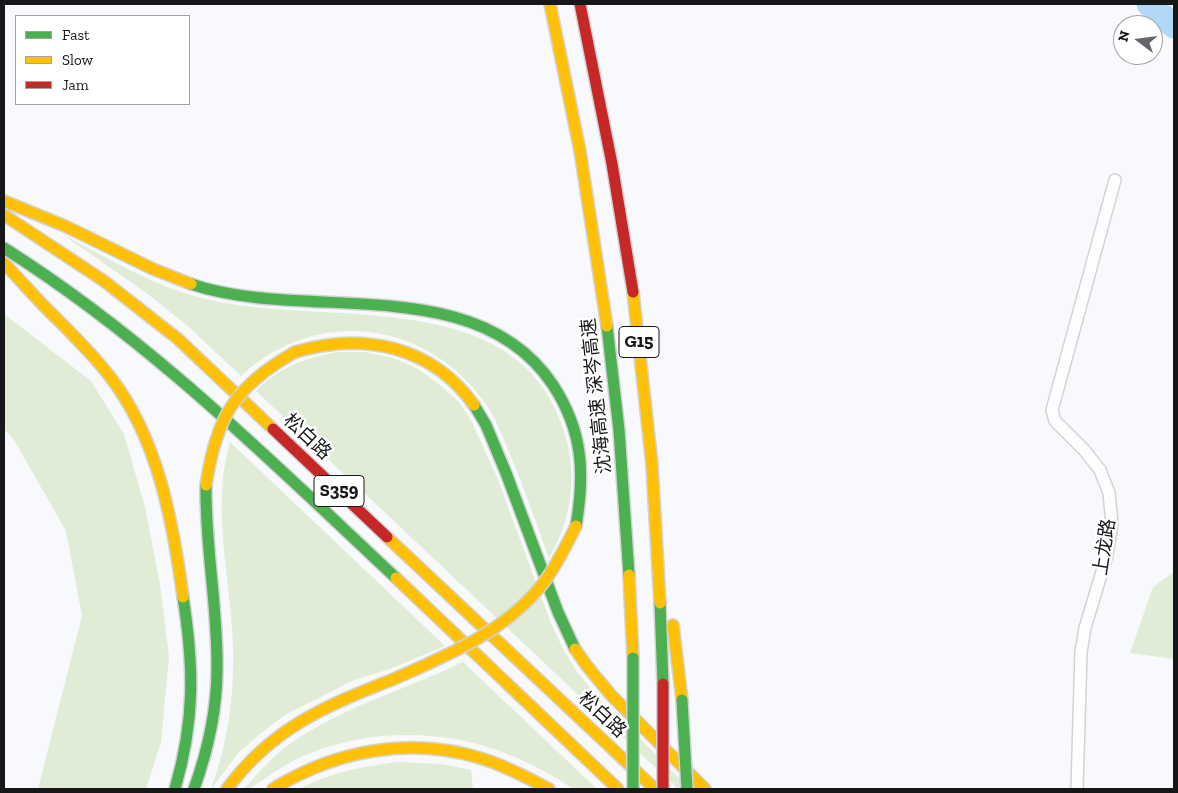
<!DOCTYPE html>
<html>
<head>
<meta charset="utf-8">
<style>
  body { margin:0 }
  #map { position:relative; width:1178px; height:793px; overflow:hidden; background:#f7f9fd; font-family:"Zilla Slab",serif }
  canvas { display:block }
  .frame { position:absolute; inset:0; border:5px solid #161719; pointer-events:none }
  .legend { position:absolute; left:15px; top:15px; width:175px; height:90px; box-sizing:border-box; background:#fff; border:1px solid #a2a2a3; margin:0; padding:6px 9px; list-style:none; font-size:15px; color:#161719 }
  .legend li { display:flex; align-items:center; gap:10px; height:25px }
  .legend b { width:25px; border:1px solid #a2a2a3 }
  .north { position:absolute; left:1113px; top:15px; width:50px; height:50px; box-sizing:border-box; background:#fff; border:1px solid #a2a2a3; border-radius:50%; rotate:285deg; font-size:14px; font-weight:700; line-height:20px; text-align:center; color:#161719 }
  .north::after { content:''; display:block; margin:auto; width:18px; height:22px; background:#656669; clip-path:polygon(50% 0,100% 100%,50% 72%,0 100%) }
</style>
</head>
<body>
<div id="map">
<canvas width="1178" height="793"></canvas>
<div class="frame"></div>
<ul class="legend">
<li><b style="height:6px;background:#4caf50"></b>Fast</li>
<li><b style="height:6px;background:#ffc107"></b>Slow</li>
<li><b style="height:6px;background:#c62828"></b>Jam</li>
</ul>
<div class="north">N</div>
</div>
<script>
const ctx = document.querySelector('canvas').getContext('2d');
ctx.lineJoin = 'round';
function paint(path, color) { ctx.fillStyle = color; ctx.fill(path, 'evenodd'); }
function strokePath(path, color, width, dash) { ctx.strokeStyle = color; ctx.lineWidth = width; ctx.lineCap = dash ? 'butt' : 'round'; ctx.setLineDash(dash || []); ctx.stroke(path); }
function label(font, color, halo, rows, align = 'center') {
  ctx.font = font + ' "Zilla Slab","Noto Sans SC",serif'; ctx.lineWidth = 5; ctx.setLineDash([]); ctx.textBaseline = 'middle'; ctx.strokeStyle = halo; ctx.fillStyle = color; for (const [text, x, y, turn = 0] of rows) {
    ctx.save(); ctx.translate(x, y); ctx.rotate((+turn || 0) * Math.PI / 180); ctx.textAlign = isNaN(turn) ? turn : align; if (halo) ctx.strokeText(text, 0, 0); ctx.fillText(text, 0, 0); ctx.restore();
  }
}
const green = new Path2D(`
  M62,234c46,24 92,53 144,65 117,29 312,-17 358,132 14,44 8,88 -15,127 -13,-35 -25,-71 -40,-106 -6,-15 -13,-32 -21,-45 -59,-87 -170,-102 -247,-31l-52,-49 -40,-32z
  M4,314l87,67 33,53 21,73 15,77 9,73 -8,85 -15,47h-108l44,-173 -16,-85 -52,-91 -10,-11z
  M337,352h28l28,6 25,11 22,16 19,17 12,18 26,57 54,146 12,26 14,23 19,23 94,94h-12l-422,-398c23,-24 50,-33 81,-39z
  M230,442l215,204 -55,23 -36,11 -69,35 -24,18 -22,19 -28,37c19,-51 25,-107 21,-161 -4,-62 -20,-125 -2,-186z
  M1174,572v87l-44,-6 23,-66z
  M463,662l134,127c-7,0 -17,2 -23,0 -7,-3 -13,-9 -20,-12 -14,-9 -29,-16 -44,-22 -66,-27 -143,-27 -209,2 -19,9 -35,21 -52,32h-5c16,-19 34,-38 56,-52 50,-32 109,-49 163,-75z
  M397,762l44,2 30,6 2,19h-174c30,-16 64,-23 98,-27z`);
const river = new Path2D(`
  M1149,4l25,22`);
const street = new Path2D(`
  M1077,789l4,-137 4,-24 22,-73 5,-31 -3,-31 -9,-23 -15,-19 -30,-30 -3,-11 63,-230`);
const fast = new Path2D(`
  M4,248c146,92 267,213 392,330
  M191,284c113,39 285,-15 362,101 30,46 32,88 23,141
  M607,326l12,104 10,145
  M474,405l12,20 20,48 52,139 17,37
  M660,603l3,81
  M175,789c20,-69 19,-122 8,-192
  M194,789c14,-39 23,-79 23,-120 1,-62 -12,-122 -11,-184`);
const slow = new Path2D(`
  M550,4l30,147 27,175
  M4,201l61,25 88,43 38,15
  M4,215l100,66 74,58 95,90
  M4,263c16,17 31,34 47,50 21,21 42,41 60,65 47,61 62,144 72,219
  M633,292l19,173 8,138
  M295,352c67,-20 136,-7 179,53
  M387,537l268,252
  M629,575l4,83
  M396,578l222,211
  M673,625l9,75
  M575,649l12,17 24,29 94,94
  M227,789c45,-61 98,-83 167,-110
  M273,789c63,-39 138,-53 210,-30 23,7 45,19 66,30`);
const jam = new Path2D(`
  M580,4l32,160 21,128
  M273,429l114,108`);
const fastBridge = new Path2D(`
  M633,658v131
  M682,700l5,89`);
const slowBridge = new Path2D(`
  M206,485c10,-68 29,-99 89,-133
  M394,679c54,-24 113,-48 150,-97 13,-17 22,-36 32,-56`);
const jamBridge = new Path2D(`
  M663,684v105`);
const shields = [
  [639,342,40],
  [339,491,50]
];
const shieldNames = [
  ["G15",639,342],
  ["S359",339,491]
];
const streetNames = [
  ["沈海高速 深岑高速",597,396,-96],
  ["松白路",307,437,43],
  ["上龙路",1105,547,-81],
  ["松白路",602,715,43]
];
paint(green, '#e1ecd6');
strokePath(river, '#b2d7f7', 25);
strokePath(street, '#d1d3d6', 14);
strokePath(fast, '#d1d3d6', 14);
strokePath(slow, '#d1d3d6', 14);
strokePath(jam, '#d1d3d6', 14);
strokePath(street, '#fefeff', 11);
strokePath(fast, '#4caf50', 11);
strokePath(slow, '#ffc107', 11);
strokePath(jam, '#c62828', 11);
strokePath(fastBridge, '#d1d3d6', 14, []);
strokePath(slowBridge, '#d1d3d6', 14, []);
strokePath(jamBridge, '#d1d3d6', 14, []);
strokePath(fastBridge, '#4caf50', 11);
strokePath(slowBridge, '#ffc107', 11);
strokePath(jamBridge, '#c62828', 11);
for (const [x, y, w] of shields) { const box = new Path2D(); box.roundRect(x - w / 2, y - 15.5, w, 31, 4); ctx.fillStyle = '#fff'; ctx.fill(box); strokePath(box, '#161719', 1); }
label('bold 18px', '#161719', null, shieldNames);
label('19px', '#161719', '#fff', streetNames);
</script>
</body>
</html>
